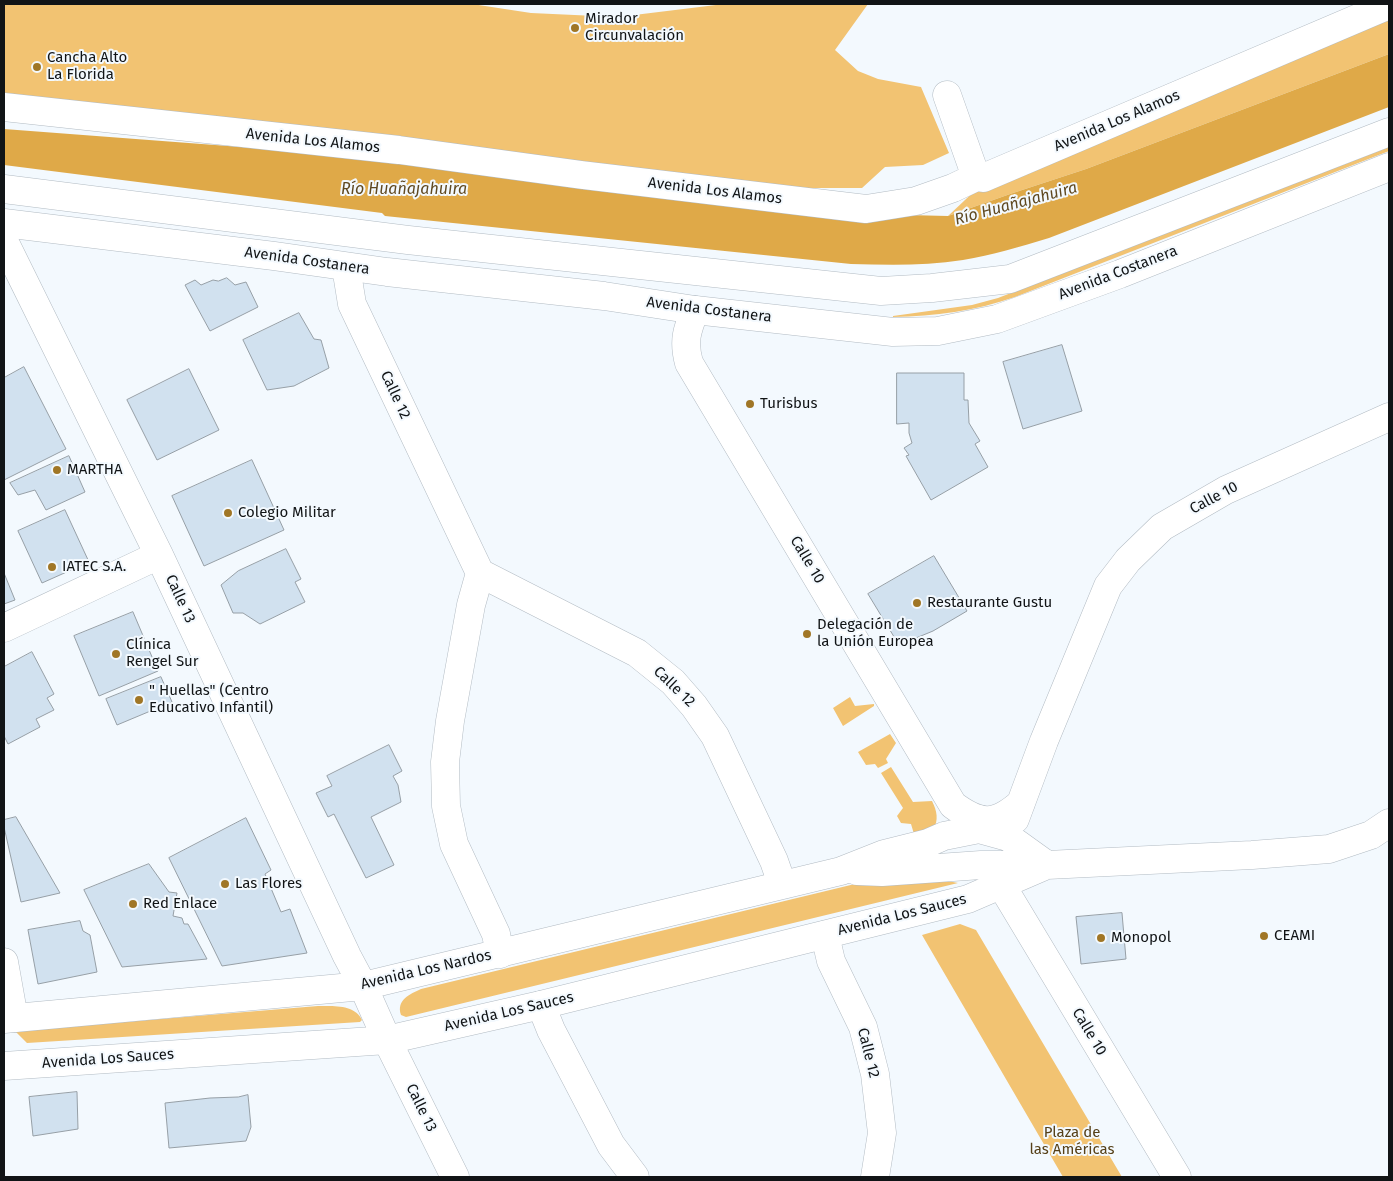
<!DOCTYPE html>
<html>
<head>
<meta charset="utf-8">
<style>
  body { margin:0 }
  #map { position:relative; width:1393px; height:1181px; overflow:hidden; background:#f3f9fe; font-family:"Fira Sans",sans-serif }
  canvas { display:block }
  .frame { position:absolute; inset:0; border:5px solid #111416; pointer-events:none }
</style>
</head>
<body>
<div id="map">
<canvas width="1393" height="1181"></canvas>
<div class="frame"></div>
</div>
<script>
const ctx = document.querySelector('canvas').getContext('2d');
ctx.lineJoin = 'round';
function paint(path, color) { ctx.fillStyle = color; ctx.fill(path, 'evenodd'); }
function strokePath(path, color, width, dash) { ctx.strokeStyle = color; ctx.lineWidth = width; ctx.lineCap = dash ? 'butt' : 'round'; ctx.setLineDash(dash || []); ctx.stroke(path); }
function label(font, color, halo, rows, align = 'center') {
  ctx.font = font + ' "Fira Sans",sans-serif'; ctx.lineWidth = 4; ctx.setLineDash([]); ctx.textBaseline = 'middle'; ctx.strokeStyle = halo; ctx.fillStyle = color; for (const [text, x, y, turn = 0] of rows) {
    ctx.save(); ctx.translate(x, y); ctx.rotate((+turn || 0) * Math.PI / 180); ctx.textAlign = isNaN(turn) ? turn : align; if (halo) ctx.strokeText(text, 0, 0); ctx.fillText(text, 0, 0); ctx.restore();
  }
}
const green = new Path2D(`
  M4,4h468l59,9 87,4 106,-13h144l-33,46 23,21 20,8 43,8 28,66 -26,12 -38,2 -23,21h-62l-796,-83z
  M1389,13v41l-303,115 -73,24 -65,23 34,-32z
  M1389,147v4l-374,146c-40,14 -80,19 -122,20v-1l79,-11 26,-7z
  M850,697l5,9 19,-2v2l-31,20 -10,-18z
  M890,734l6,9 -10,16 2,4 -10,5 -3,-4 -9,1 -8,-13z
  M891,767l22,35 19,-1c5,10 7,19 1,29l-19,4 -3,-10 -10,-1 -4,-7 6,-8 -22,-35z
  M932,878l26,5 -552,134 -5,-2c-5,-15 9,-21 20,-26l438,-106z
  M960,924l16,6 146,247h-59l-141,-242z
  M318,1006c14,0 37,-2 44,14l-2,2 -333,21 -12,-12z`);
const water = new Path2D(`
  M1389,54v53l-340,131c-29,9 -57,17 -86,22 -37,6 -75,5 -112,4l-466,-48 -3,-3 -378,-48v-36l290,22 529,62 125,3 65,-23 73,-24z`);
const building = new Path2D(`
  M227,278l8,7 11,-3 12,25 -48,24 -25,-46 10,-5 6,5 12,-5 5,1z
  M299,313l15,26 7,1 8,28 -35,18 -27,4 -24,-50z
  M1062,345l20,66 -59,18 -20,-67z
  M24,367l42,82 -62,31v-102z
  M189,369l30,61 -62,30 -30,-60z
  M897,373h67v27h4l1,23 11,18 -5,3 13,23 -57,33 -25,-44 3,-1 -5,-7 8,-5 -3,-10v-10l-12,1z
  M69,456l16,36 -39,18 -11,-20 -17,5 -8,-12z
  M252,460l32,70 -80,36 -32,-70z
  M65,510l24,52 -47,21 -24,-52z
  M286,549l15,30 -6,3 10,20 -45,22 -17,-11h-10l-12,-28 17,-14z
  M934,556l33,55 -34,20 -34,14 -31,-51z
  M4,573l11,27 -11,4z
  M133,612l25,59 -59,25 -25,-60z
  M32,652l22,42 -7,4 7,12 -18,9 4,8 -32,17 -4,-8v-69z
  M161,677l11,25 -55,23 -11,-26z
  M389,745l13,26 -9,5 5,9 3,17 -30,15 23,48 -28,13 -32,-64 -6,3 -12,-24 16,-7 -5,-10z
  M16,817l44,76 -39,9 -17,-75v-7z
  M246,818l25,52 -6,4 16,38 9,-3 17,44 -85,13 -53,-108z
  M149,864l20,28 8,1 -4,23 9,2 2,6h4l19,35 -85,8 -38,-77z
  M1122,913l4,46 -45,5 -5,-47z
  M80,921l3,10 7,4 7,37 -59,12 -10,-54z
  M77,1092l1,37 -45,7 -4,-39z
  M248,1095l3,32 -5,14 -77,7 -4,-45 45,-5 28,-1z`);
const minor = new Path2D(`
  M947,95l29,82
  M4,107l395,43 183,25 284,34 50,-8 37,-13 23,-11 7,1 406,-173
  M4,241l155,314 188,401 16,30
  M346,267l6,37 128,269 157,80 36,29 21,24 21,30 59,125 8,23
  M695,310c-8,20 -12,31 -6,53l264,442c27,20 42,21 68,-2
  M480,573l-9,32 -21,116 -5,41 1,44 8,38 42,90 4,20
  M4,628l155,-73
  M1015,819l29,-78 64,-155 20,-26 34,-33 64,-37 163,-73
  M1002,886l175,291
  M825,935l6,26 32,66 12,47 7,59 -7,44
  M4,962l10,56
  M541,1005l10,25 60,115 24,32
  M387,1040l68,137`);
const tertiary = new Path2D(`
  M857,871l25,1 99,-7h66l205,-10 77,-6 42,-14 18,-12
  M363,986l24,54
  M4,1019l359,-33 478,-115 43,-17 44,-11 16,-7 35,-7 29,8 39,28
  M4,1066l383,-26 154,-35 427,-106 79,-34`);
const secondary = new Path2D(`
  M4,189l404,51 473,51 51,-3 78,-9 379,-147
  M4,223l270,33 113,16 217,24 91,14 198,22 45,-1 59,-12 123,-45 269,-107`);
const markers = [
  [575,28,5,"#a07626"],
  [37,67,5,"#a07626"],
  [750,404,5,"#a07626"],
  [57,470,5,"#a07626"],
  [228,513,5,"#a07626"],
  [52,567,5,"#a07626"],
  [917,603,5,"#a07626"],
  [807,634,5,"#a07626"],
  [116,654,5,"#a07626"],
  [139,700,5,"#a07626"],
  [225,884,5,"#a07626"],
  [133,904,5,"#a07626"],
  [1264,936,5,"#a07626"],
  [1101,938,5,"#a07626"]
];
const poiNames = [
  ["Mirador",585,19],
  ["Circunvalación",585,36],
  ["Cancha Alto",47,58],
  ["La Florida",47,75],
  ["Turisbus",760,404],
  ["MARTHA",67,470],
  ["Colegio Militar",238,513],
  ["IATEC S.A.",62,567],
  ["Restaurante Gustu",927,603],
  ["Delegación de",817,625],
  ["la Unión Europea",817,642],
  ["Clínica",126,645],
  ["Rengel Sur",126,662],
  ["\" Huellas\" (Centro",149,691],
  ["Educativo Infantil)",149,708],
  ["Las Flores",235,884],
  ["Red Enlace",143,904],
  ["CEAMI",1274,936],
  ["Monopol",1111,938]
];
const streetNames = [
  ["Avenida Los Alamos",1117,121,-23],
  ["Avenida Los Alamos",313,141,6],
  ["Avenida Los Alamos",715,191,7],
  ["Avenida Costanera",307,261,8],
  ["Avenida Costanera",1118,273,-21],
  ["Avenida Costanera",709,310,7],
  ["Calle 12",395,395,65],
  ["Calle 10",1214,498,-28],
  ["Calle 10",807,560,59],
  ["Calle 13",180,599,65],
  ["Calle 12",674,687,44],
  ["Avenida Los Sauces",902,915,-14],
  ["Avenida Los Nardos",426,970,-13],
  ["Avenida Los Sauces",509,1012,-13],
  ["Calle 10",1089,1032,59],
  ["Calle 12",868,1053,76],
  ["Avenida Los Sauces",108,1059,-4],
  ["Calle 13",421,1108,64]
];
const parkNames = [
  ["Plaza de",1072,1133],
  ["las Américas",1072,1150]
];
const waterNames = [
  ["Río Huañajahuira",404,190],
  ["Río Huañajahuira",1016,204,-15]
];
paint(green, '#f2c372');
paint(water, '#dfa948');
paint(building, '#d1e1ef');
strokePath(building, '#969fa6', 1);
strokePath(minor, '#b2bbc3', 29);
strokePath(tertiary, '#b2bbc3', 29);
strokePath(secondary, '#b2bbc3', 29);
strokePath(minor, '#fff', 28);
strokePath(tertiary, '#fff', 28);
strokePath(secondary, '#fff', 28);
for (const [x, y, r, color] of markers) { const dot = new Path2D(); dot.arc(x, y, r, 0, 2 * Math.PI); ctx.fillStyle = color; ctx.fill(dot); strokePath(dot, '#f3f9fe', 2); }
label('15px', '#111416', '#f3f9fe', poiNames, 'left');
label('15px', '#111416', '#f3f9fe', streetNames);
label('15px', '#564018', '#f3f9fe', parkNames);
label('italic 16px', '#604921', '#f3f9fe', waterNames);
</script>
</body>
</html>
